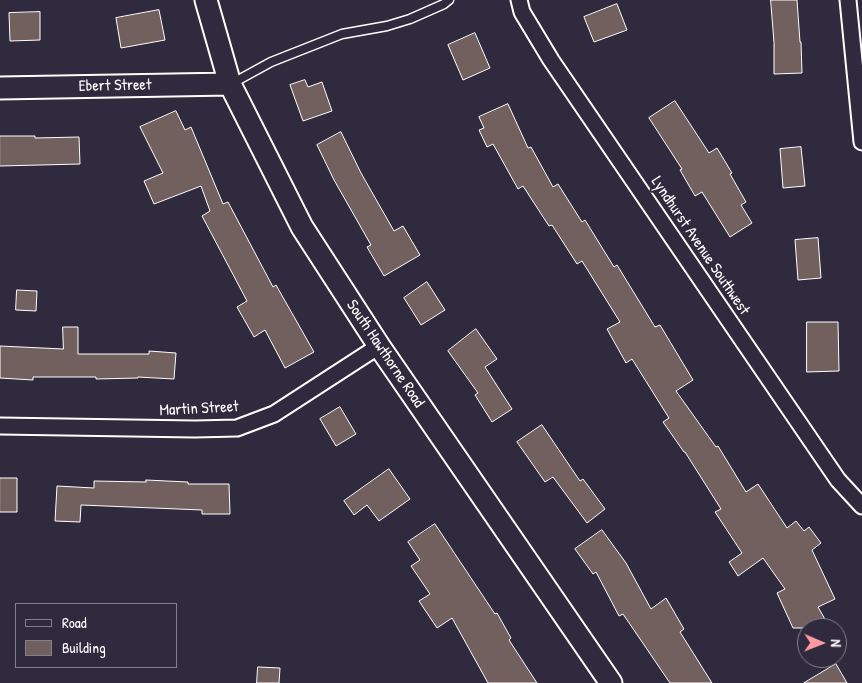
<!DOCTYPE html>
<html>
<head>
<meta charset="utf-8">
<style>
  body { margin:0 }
  #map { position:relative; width:862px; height:683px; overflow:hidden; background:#2f2a3d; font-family:"Patrick Hand",sans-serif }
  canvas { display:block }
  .legend { position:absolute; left:15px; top:603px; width:162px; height:65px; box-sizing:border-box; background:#2f2a3d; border:1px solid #827f8b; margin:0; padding:6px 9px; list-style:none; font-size:15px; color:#fff }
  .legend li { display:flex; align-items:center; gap:10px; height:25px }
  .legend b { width:25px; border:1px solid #827f8b }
  .north { position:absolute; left:797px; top:618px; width:50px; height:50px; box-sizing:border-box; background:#2f2a3d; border:1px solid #827f8b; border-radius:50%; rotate:91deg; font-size:14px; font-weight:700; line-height:20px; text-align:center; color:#fff }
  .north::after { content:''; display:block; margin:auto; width:18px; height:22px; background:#ff9aa2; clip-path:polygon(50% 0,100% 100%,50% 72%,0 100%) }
</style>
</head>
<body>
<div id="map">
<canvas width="862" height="683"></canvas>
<ul class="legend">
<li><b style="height:6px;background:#2f2a3d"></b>Road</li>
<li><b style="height:14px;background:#72605f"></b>Building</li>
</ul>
<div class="north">N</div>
</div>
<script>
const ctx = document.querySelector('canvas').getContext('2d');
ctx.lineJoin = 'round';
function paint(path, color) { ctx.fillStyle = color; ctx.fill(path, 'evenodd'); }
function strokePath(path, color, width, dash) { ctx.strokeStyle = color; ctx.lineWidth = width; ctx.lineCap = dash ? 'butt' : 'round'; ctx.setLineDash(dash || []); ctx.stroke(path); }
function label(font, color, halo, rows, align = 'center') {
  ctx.font = font + ' "Patrick Hand",sans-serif'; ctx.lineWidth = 4; ctx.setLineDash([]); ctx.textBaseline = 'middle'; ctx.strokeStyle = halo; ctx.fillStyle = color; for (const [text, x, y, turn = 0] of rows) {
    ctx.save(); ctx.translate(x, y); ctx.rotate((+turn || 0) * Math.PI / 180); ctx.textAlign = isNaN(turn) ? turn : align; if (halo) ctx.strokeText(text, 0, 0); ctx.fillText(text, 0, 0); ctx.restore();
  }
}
const building = new Path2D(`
  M771,0h26l3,42h1l1,31 -28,1v-31z
  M617,4l10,26 -33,12 -10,-25z
  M159,10l6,30 -44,8 -5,-30z
  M40,12v28l-30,1 -1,-28z
  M475,33l15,35 -27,12 -15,-35z
  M305,80l3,7 14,-5 10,29 -29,10 -13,-36z
  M675,101l34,52 8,-5 15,25 -2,1 16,28 -5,3 11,18 -22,14 -28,-45 -7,4 -15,-26 2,-1 -33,-51z
  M508,104l20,44 3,-1 22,40 5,-3 24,38 3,-2 29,47 3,-2 38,62 5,-2 33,55 -17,11 40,56 2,-1 28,46 12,-8 29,44 9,-7 8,10 5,-4 12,16 -9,7 23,49 -17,8 12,21h-37l-16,-35 8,-4 -22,-31 -25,18 -9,-14 13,-9 -27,-41 6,-3 -36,-57h-1l-21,-30 6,-4 -37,-59 -6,4 -19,-34 13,-7 -38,-61 -5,3 -25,-39 -3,1 -26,-40 -5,3 -25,-45 -6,3 -8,-17 5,-2 -5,-11z
  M176,111l9,19 6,-3 32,77 5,-2 45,85 3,-2 38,67 -29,16 -20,-38 -11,7 -17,-30 10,-6 -45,-85 8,-5 -9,-25 -47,18 -10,-23 19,-8 -23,-46z
  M341,132l20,41 33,58 9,-5 17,29 -36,21 -17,-29 4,-2 -37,-65 -17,-35z
  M0,136h35v2l44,-1 1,27 -80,2z
  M801,147l4,39 -22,2 -3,-39z
  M818,238l3,40 -23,2 -3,-40z
  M427,282l18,28 -24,15 -17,-27z
  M17,290l20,1 -1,20 -20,-1z
  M807,322h31l1,49 -32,1z
  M63,327h15v27h71v-3l27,2 -2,26 -36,-2v1l-42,1v-2h-63v3l-33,-2v-32l63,3z
  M476,329l21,30 -12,8 27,42 -20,13 -17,-27 3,-2 -30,-42z
  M340,407l16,27 -20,12 -16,-27z
  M542,425l38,56 3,-2 22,30 -18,14 -34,-46 -8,5 -28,-40z
  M389,469l21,30 -31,22 -12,-16 -13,10 -10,-14z
  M0,478h17v34h-17z
  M146,480l42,2v2h41l1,30h-28v-4l-121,-5 -1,17 -25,-1 2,-35 37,2v-7l52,1z
  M435,524l60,90 2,-1 14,25 -2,2 28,43h-49l-36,-65 -15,10 -18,-27 11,-7 -19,-28 9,-6 -12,-18z
  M602,530l24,33 25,46 15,-11 18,31 -4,3 32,51h-42l-47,-69 -4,2 -23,-44 -3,2 -18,-25z
  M836,664l11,19h-43z
  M258,667l22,1 -1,15h-22z`);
const lane = new Path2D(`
  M231,84l40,-22 71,-28 45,-8 23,-7 34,-15 5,-4`);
const street = new Path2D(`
  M519,0l3,12 29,48 287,420 24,26
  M848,0l14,142
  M0,426l195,3 42,-1 37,-14 105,-68`);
const secondary = new Path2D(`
  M206,0l24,84 72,143 77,119 232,337
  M0,88l230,-4`);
const streetNames = [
  ["Ebert Street",115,86,-1],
  ["Lyndhurst Avenue Southwest",700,246,56],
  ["South Hawthorne Road",385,354,56],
  ["Martin Street",199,409,-3]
];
paint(building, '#72605f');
strokePath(building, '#fff', 1);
strokePath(lane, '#fff', 11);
strokePath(street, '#fff', 19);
strokePath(secondary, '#fff', 25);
strokePath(lane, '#2f2a3d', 8);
strokePath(street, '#2f2a3d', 15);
strokePath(secondary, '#2f2a3d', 21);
label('16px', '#fff', '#2f2a3d', streetNames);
</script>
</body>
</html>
